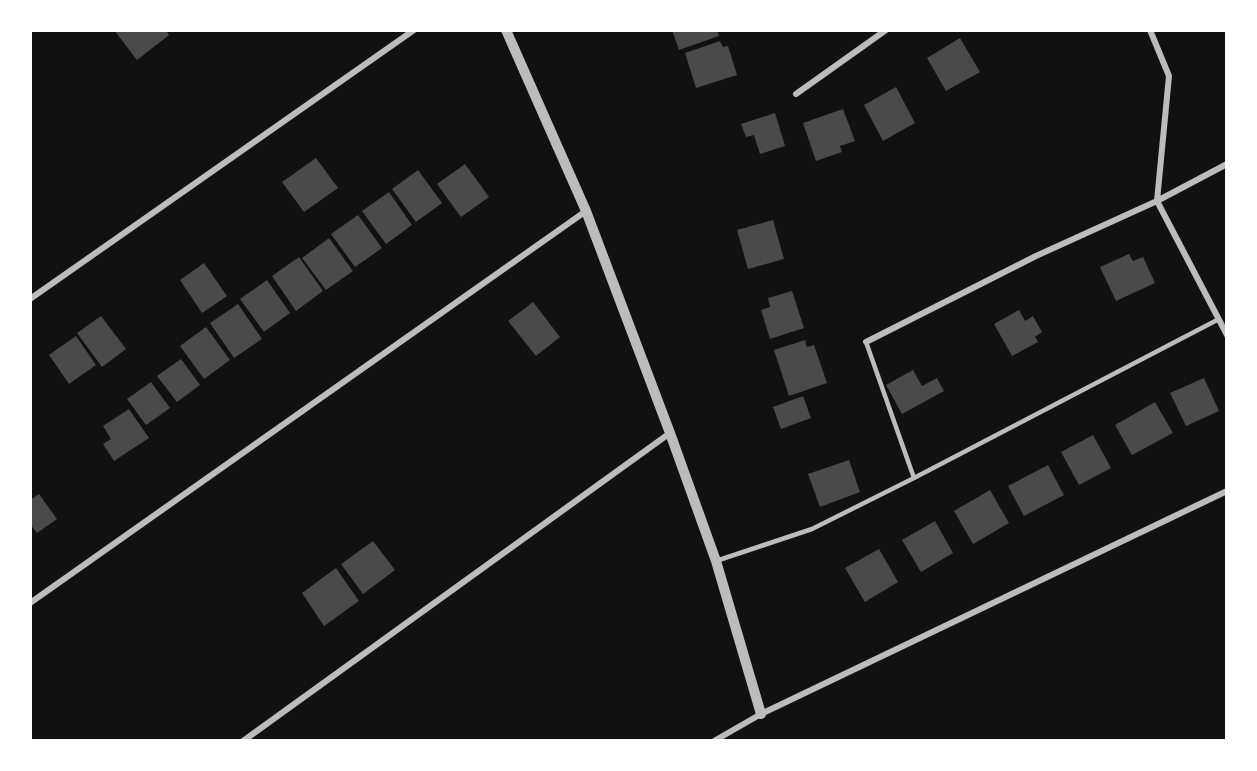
<!DOCTYPE html>
<html>
<head>
<meta charset="utf-8">
<style>
  body { margin:0 }
  #map { position:relative; width:1257px; height:771px; overflow:hidden; background:#111; font-family:"PT Sans",sans-serif }
  canvas { display:block }
  .frame { position:absolute; inset:0; border:32px solid #fff; pointer-events:none }
</style>
</head>
<body>
<div id="map">
<canvas width="1257" height="771"></canvas>
<div class="frame"></div>
</div>
<script>
const ctx = document.querySelector('canvas').getContext('2d');
ctx.lineJoin = 'round';
function paint(path, color) { ctx.fillStyle = color; ctx.fill(path, 'evenodd'); }
function strokePath(path, color, width, dash) { ctx.strokeStyle = color; ctx.lineWidth = width; ctx.lineCap = dash ? 'butt' : 'round'; ctx.setLineDash(dash || []); ctx.stroke(path); }
const building = new Path2D(`
  M114,30h52l3,5 -32,25z
  M672,30h45l2,6 -40,14z
  M960,38l20,34 -34,19 -19,-33z
  M720,41l3,6 5,-1 9,29 -41,13 -11,-35z
  M896,87l19,36 -32,18 -19,-36z
  M843,109l12,32 -15,5 2,6 -26,9 -13,-38z
  M775,113l10,33 -25,8 -6,-19 -8,2 -5,-13z
  M316,158l22,30 -34,24 -22,-30z
  M465,164l24,33 -28,20 -24,-33z
  M418,170l24,33 -26,19 -24,-33z
  M389,192l23,33 -26,19 -24,-33z
  M358,215l24,33 -27,19 -24,-33z
  M773,220l11,39 -36,10 -11,-39z
  M329,238l24,33 -27,19 -24,-32z
  M1129,254l4,7 10,-4 12,26 -39,18 -16,-34z
  M299,257l24,34 -27,20 -24,-35z
  M204,263l23,33 -25,17 -22,-33z
  M267,280l23,33 -26,19 -24,-33z
  M792,291l12,37 -34,11 -9,-29 9,-3 -2,-9z
  M533,302l27,35 -24,19 -28,-35z
  M238,304l24,35 -28,19 -24,-35z
  M1019,310l6,11 8,-5 9,16 -7,5 3,5 -26,14 -18,-32z
  M101,316l25,33 -24,18 -25,-34z
  M206,327l24,33 -26,19 -24,-33z
  M76,336l20,29 -27,19 -20,-29z
  M805,340l2,7 7,-2 13,38 -38,13 -15,-46z
  M181,359l19,26 -23,17 -20,-26z
  M913,370l9,16 15,-8 7,13 -42,23 -16,-29z
  M1204,378l15,33 -33,15 -16,-33z
  M151,382l19,26 -24,17 -19,-26z
  M803,396l8,22 -30,11 -8,-22z
  M1155,402l18,31 -41,22 -17,-30z
  M129,409l20,29 -35,23 -11,-17 8,-5 -8,-13z
  M1093,435l18,33 -32,17 -18,-33z
  M849,460l11,32 -40,15 -12,-33z
  M1048,465l16,30 -40,21 -16,-30z
  M990,490l19,33 -36,21 -19,-33z
  M39,494l18,25 -20,14 -7,-9v-24z
  M935,521l18,32 -32,19 -19,-32z
  M373,541l22,29 -32,24 -22,-30z
  M879,549l19,33 -33,20 -20,-34z
  M336,568l23,33 -35,25 -22,-33z`);
const service = new Path2D(`
  M914,478l305,-159
  M716,561l96,-32 102,-51 -48,-136`);
const minor = new Path2D(`
  M1150,30l19,46 -12,125 70,134
  M796,94l90,-64
  M30,299l384,-269
  M866,342l170,-86 121,-55 70,-37
  M30,603l556,-392
  M243,741l427,-308
  M714,741l47,-27 466,-223`);
const tertiary = new Path2D(`
  M506,30l80,181 84,222 46,128 45,153`);
paint(building, '#4a4a4a');
strokePath(service, '#bcbcbc', 4.5);
strokePath(minor, '#bcbcbc', 6);
strokePath(tertiary, '#bcbcbc', 10);
</script>
</body>
</html>
